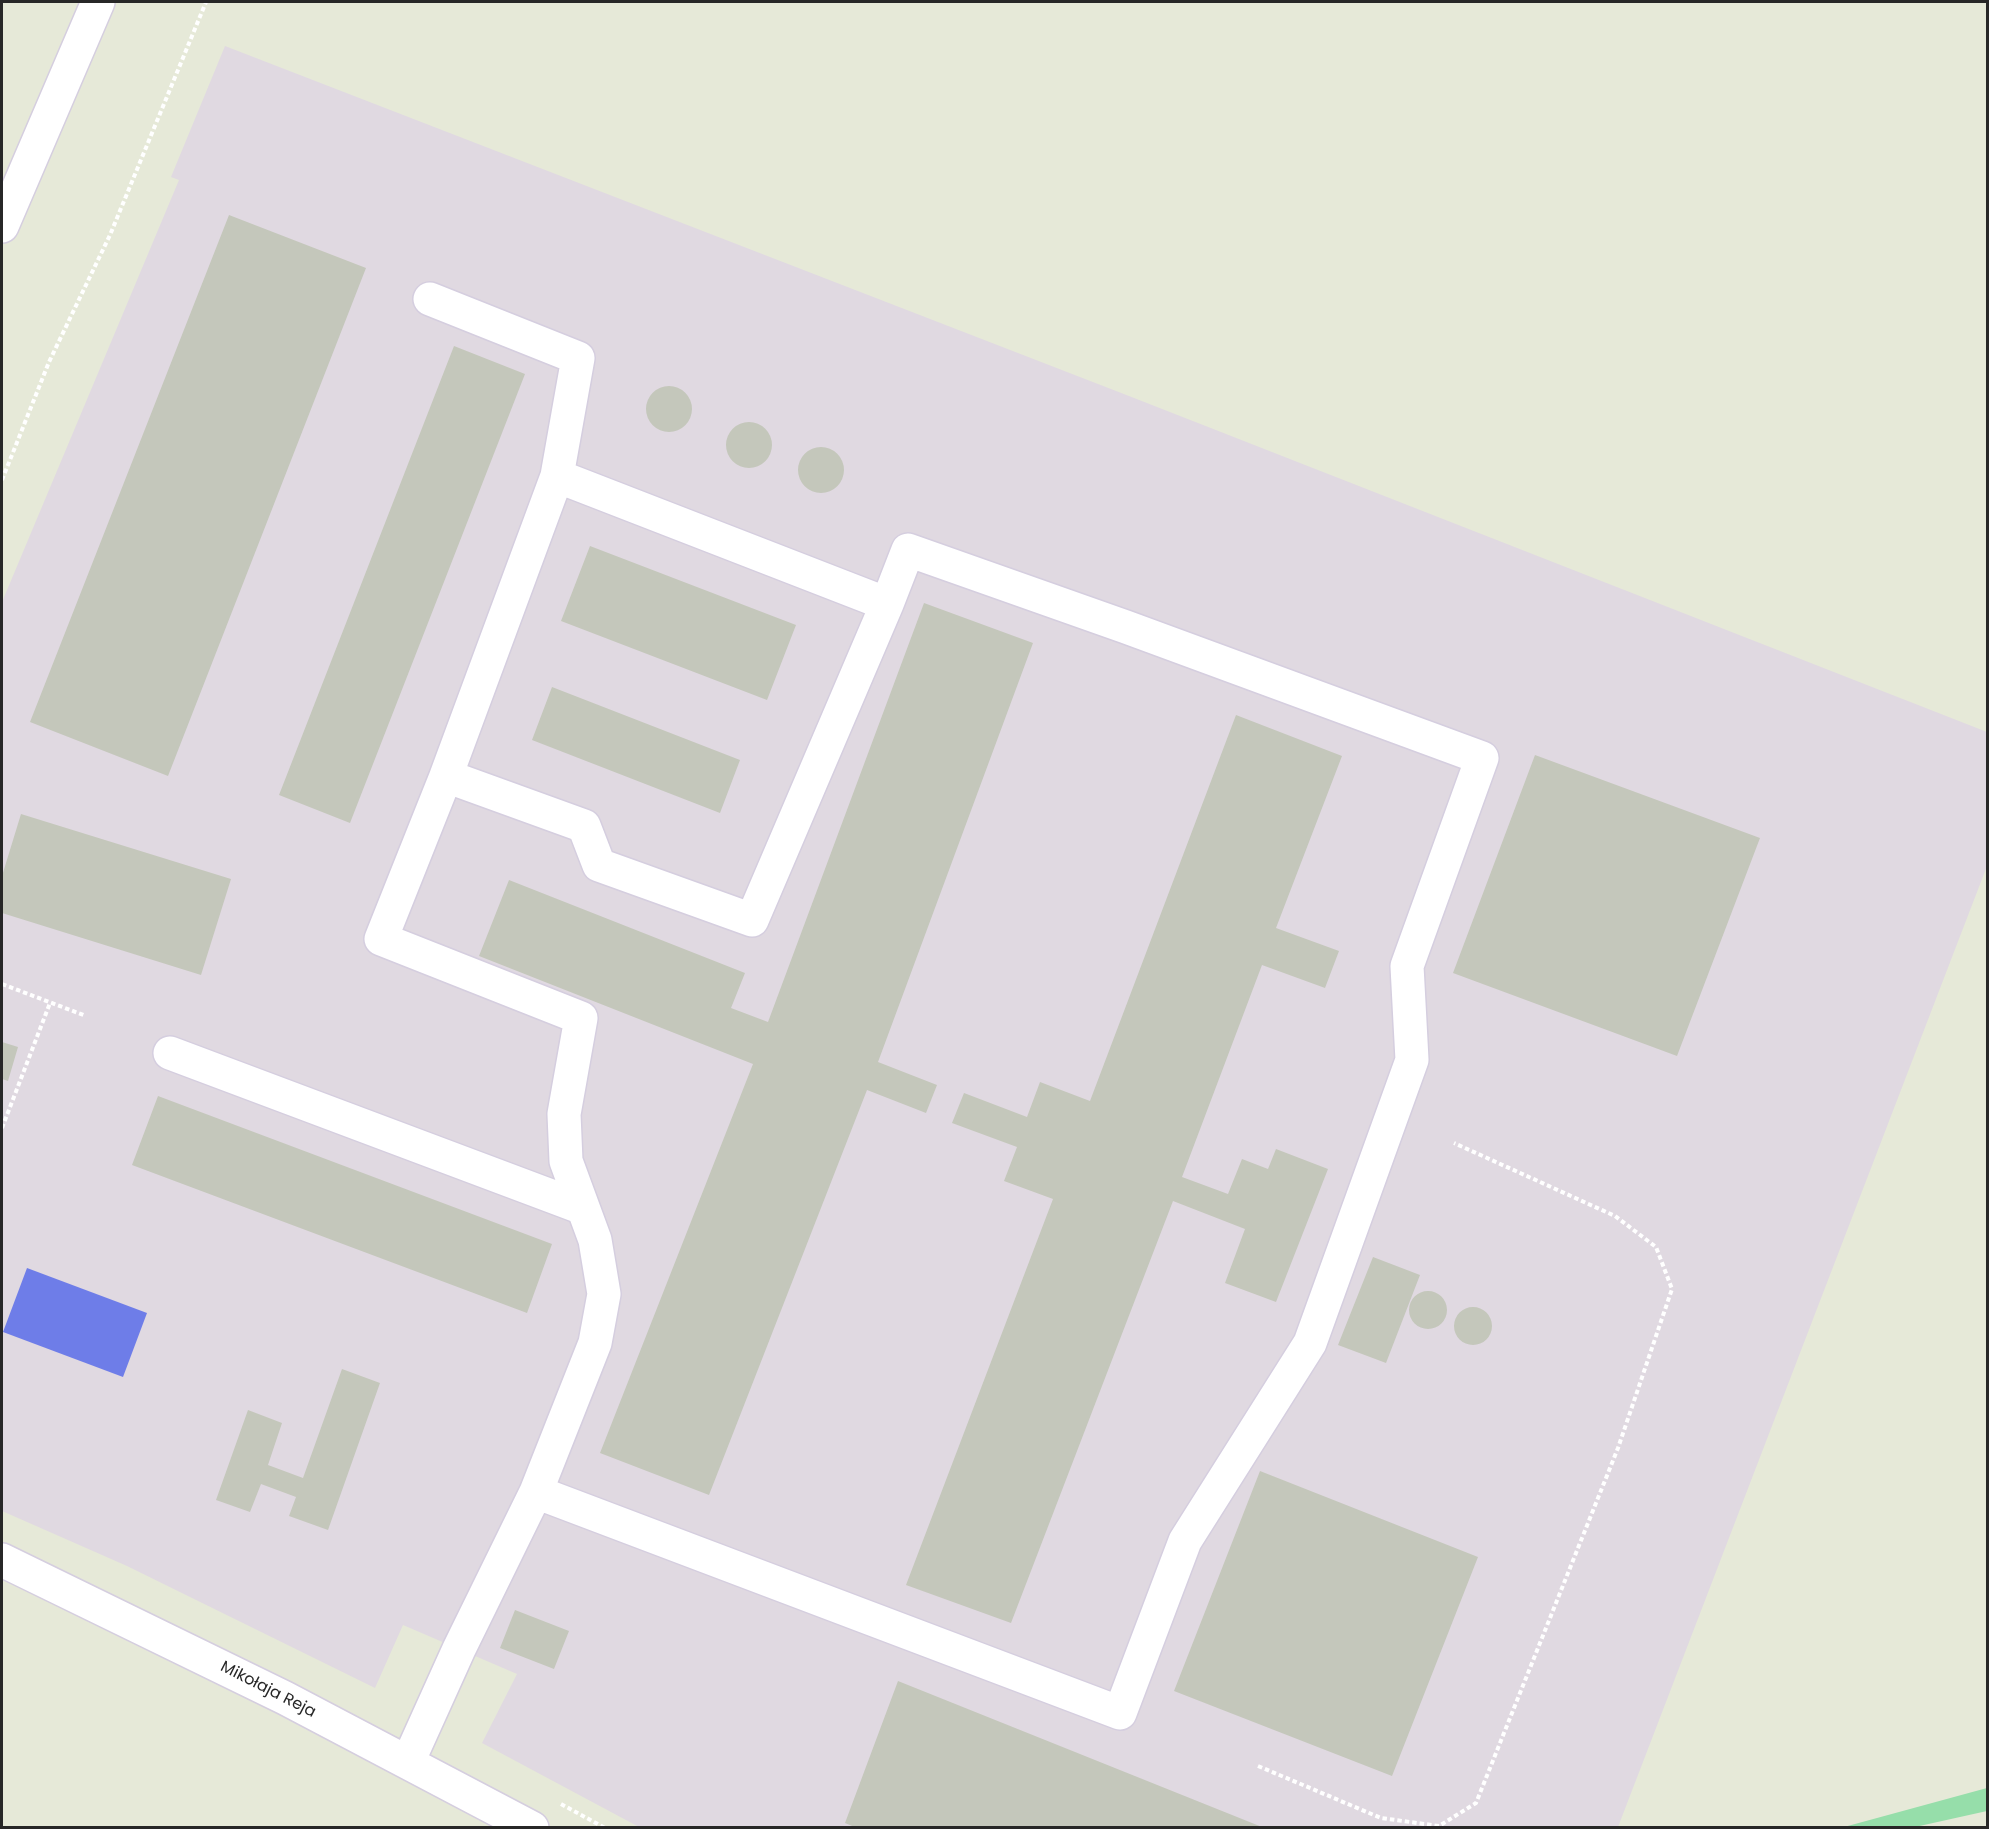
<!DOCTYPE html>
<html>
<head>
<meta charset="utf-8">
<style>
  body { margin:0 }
  #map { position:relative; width:1989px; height:1829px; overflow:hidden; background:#e6e9d8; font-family:Poppins,sans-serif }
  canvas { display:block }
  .frame { position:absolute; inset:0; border:3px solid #272727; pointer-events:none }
</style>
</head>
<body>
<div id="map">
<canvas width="1989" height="1829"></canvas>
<div class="frame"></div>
</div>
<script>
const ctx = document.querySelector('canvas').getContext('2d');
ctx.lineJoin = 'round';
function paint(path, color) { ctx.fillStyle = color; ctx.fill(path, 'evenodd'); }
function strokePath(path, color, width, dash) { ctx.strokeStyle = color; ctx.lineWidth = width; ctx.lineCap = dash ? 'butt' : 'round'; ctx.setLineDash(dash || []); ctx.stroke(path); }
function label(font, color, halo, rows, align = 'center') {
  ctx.font = font + ' Poppins,sans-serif'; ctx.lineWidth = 4.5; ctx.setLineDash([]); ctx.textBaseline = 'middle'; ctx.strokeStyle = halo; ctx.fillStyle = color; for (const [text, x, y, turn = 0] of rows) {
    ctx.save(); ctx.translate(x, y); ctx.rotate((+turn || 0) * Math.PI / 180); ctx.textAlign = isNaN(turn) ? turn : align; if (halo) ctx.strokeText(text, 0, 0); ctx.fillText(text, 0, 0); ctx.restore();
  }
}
const industrial = new Path2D(`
  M225,46l904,350 858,336v134l-369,961h-979l-157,-84 35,-69 -114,-49 -28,63 -248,-122 -125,-55v-909l177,-422 -8,-3z`);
const green = new Path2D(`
  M1987,1788v23l-72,16h-71z`);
const water = new Path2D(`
  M27,1268l120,45 -24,64 -120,-45z`);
const building = new Path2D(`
  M229,215l137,53 -198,508 -138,-54z
  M454,346l71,28 -175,449 -71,-28z
  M646 409a23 23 0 1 1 46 0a23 23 0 1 1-46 0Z
  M726 445a23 23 0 1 1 46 0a23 23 0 1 1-46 0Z
  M798 470a23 23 0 1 1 46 0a23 23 0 1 1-46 0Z
  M590,546l206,79 -29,75 -206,-79z
  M924,603l109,40 -155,419 59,23 -11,28 -59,-23 -158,405 -109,-42 153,-389 -274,-108 30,-76 236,93 -14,35 37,14z
  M552,687l188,73 -20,53 -188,-73z
  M1236,715l106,41 -66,172 63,23 -14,37 -63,-23 -80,212 46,17 14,-35 26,10 8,-20 52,20 -52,133 -51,-19 20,-54 -72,-28 -162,422 -105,-38 147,-386 -49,-18 13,-34 -65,-24 12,-30 63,24 13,-35 50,19z
  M1535,755l225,83 -83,218 -224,-83z
  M21,814l210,65 -30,96 -199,-62v-37z
  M2,1042l16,5 -10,34 -6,-2z
  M158,1096l394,148 -25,69 -395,-148z
  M1373,1257l47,18 -34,88 -48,-18z
  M1409 1310a19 19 0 1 1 38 0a19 19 0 1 1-38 0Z
  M1454 1326a19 19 0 1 1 38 0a19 19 0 1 1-38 0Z
  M342,1369l38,14 -52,147 -39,-14 7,-19 -35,-13 -11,28 -34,-12 32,-90 34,13 -14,42 35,13z
  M1260,1471l218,86 -86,219 -218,-85z
  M515,1610l54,21 -15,38 -54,-21z
  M898,1681l364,146v1h-405l-12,-5z`);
const path = new Path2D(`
  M2,480l47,-118 61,-127 96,-233
  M2,984l84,32
  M2,1128l48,-125
  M1258,1766l123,52 58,8 37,-23 142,-355 54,-159 -16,-42 -41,-31 -161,-73
  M561,1804l44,24`);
const minor = new Path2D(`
  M2,226l96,-224
  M430,299l148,59 -21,118 -111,300 138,50 15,39 153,55 135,-316 21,-54 218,77 356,131 -75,208 5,94 -102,283 -125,198 -65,172 -584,-221 59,-149 9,-49 -9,-54 -29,-79 -2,-47 17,-96 -200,-79 65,-163
  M557,476l330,128
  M170,1053l413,155
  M2,1560l283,138 247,130
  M408,1762l51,-113 77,-157`);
const streetNames = [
  ["Mikołaja Reja",268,1690,27]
];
paint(industrial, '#e0d9e1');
paint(green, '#96deaa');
paint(water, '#6e7de8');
paint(building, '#c4c7bb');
strokePath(minor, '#d5cedf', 36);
strokePath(path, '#fff', 4, [4.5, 3]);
strokePath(minor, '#fff', 33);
label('16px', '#272727', '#fff', streetNames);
</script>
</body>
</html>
